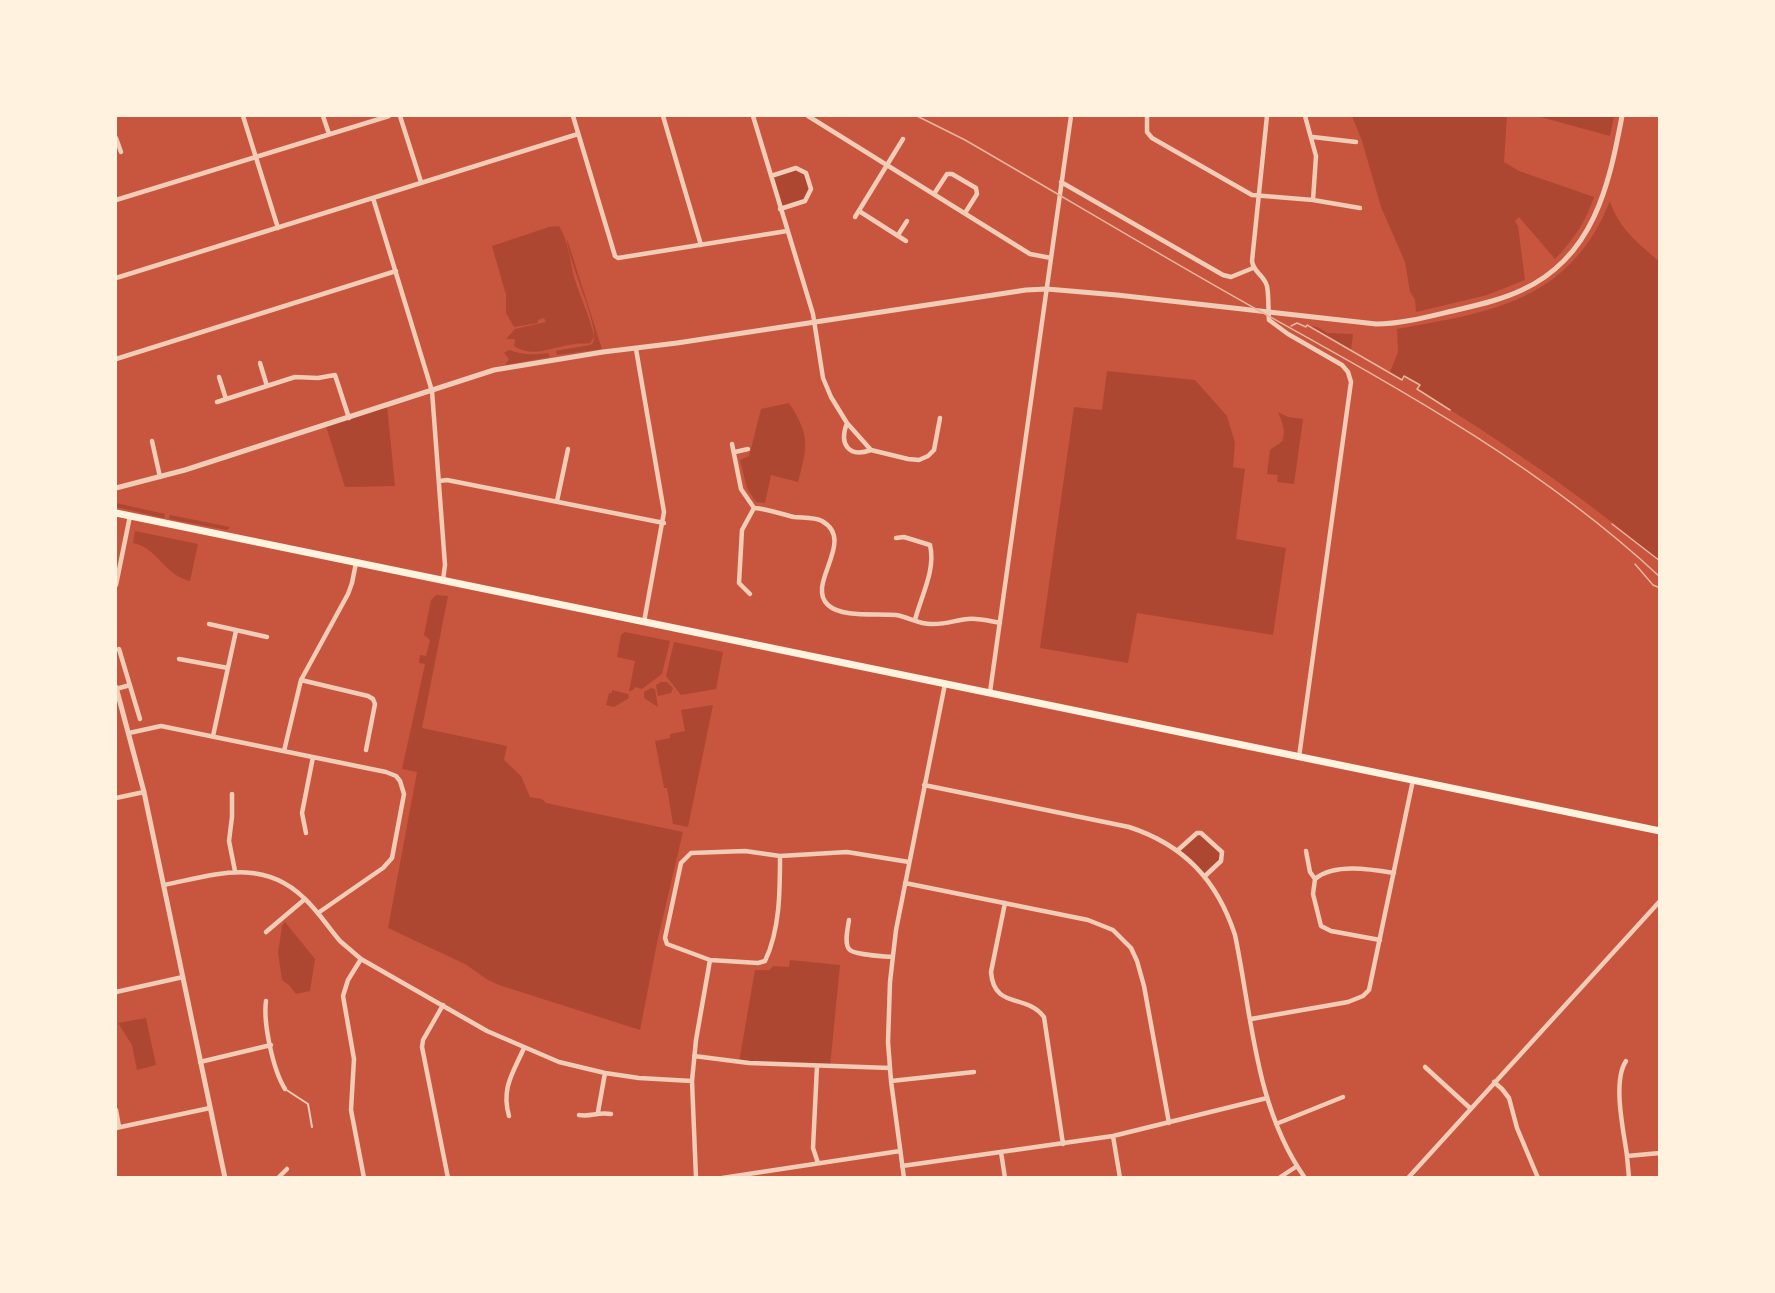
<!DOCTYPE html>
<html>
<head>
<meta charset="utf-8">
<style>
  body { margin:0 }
  #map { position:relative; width:1775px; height:1293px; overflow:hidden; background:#c8553d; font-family:"Sofia Sans Condensed",sans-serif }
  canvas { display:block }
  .frame { position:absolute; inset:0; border:117px solid #fff3e0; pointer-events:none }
</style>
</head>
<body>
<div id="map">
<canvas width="1775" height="1293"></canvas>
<div class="frame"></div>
</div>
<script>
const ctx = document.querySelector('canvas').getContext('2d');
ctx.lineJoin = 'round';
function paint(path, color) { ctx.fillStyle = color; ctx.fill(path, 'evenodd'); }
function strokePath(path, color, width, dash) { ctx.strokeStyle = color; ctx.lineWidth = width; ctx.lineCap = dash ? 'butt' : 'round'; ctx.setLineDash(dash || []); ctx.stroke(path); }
const green = new Path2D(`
  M1352,116h155l-3,46 15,9 75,26c-8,25 -21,43 -39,62l-36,-42 -4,4 3,5 7,54 -38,15 -71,17 -1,-13 -5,-7 -5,-30 -24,-55 -19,-66z
  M1537,116h77l-4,20z
  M796,168l10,5 5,16 -6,12 -25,8 -9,-33z
  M1610,201c8,27 29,43 49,60v300c-74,-64 -158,-120 -242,-172l3,-5 -16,-8 -2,4 -12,-8 8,-20 -1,-23c95,-17 173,-28 213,-128z
  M559,226c9,13 11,35 15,51 6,20 16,39 20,60l-4,6c-5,1 -10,0 -15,1 -21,2 -41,15 -61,2l1,-7h-9l9,-10 31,-7 -2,-4 -6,2v3l-24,4 -8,-14v-18l-14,-49 57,-19z
  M567,239l35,110 -45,6 -1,-4c7,-2 34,-5 36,-7 12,-10 -26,-86 -25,-105z
  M1307,325l10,2 11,6 25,1 -2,16z
  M509,350c15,5 22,5 39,3l2,4 -45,8 4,-6 -5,-6z
  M1107,371l88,9 32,36 8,27 -2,24 12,2 -9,70 50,9 -13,87 -136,-22 -9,50 -88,-15 34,-241 28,3z
  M789,403c21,32 19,43 9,79l-27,-7 -6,28 -9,-1 -9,-14 -7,-28 9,-4 1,-3 11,-44z
  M387,406l8,80 -50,1 -19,-61z
  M1278,412l10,5 15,2 -9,65 -17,-2 1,-7 -11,-1 3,-24c3,-3 10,-6 12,-9 5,-8 -1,-22 -4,-29z
  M116,503l49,11 -1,4 -48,-11z
  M170,515l60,12 -3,3 -58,-11z
  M135,531l63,13 -8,37c-26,-6 -32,-33 -57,-38z
  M436,595l12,1 -26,132 85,18 -3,14 17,16 9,21 12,2 4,4 137,29 -25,106 -18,92 -141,-45 -11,-5 -23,-16 -77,-36 29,-156 -15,-3 23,-105 -6,-1 1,-8 6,1 4,-16 -6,-5 7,-35z
  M625,632l45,9 -8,33 -20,15 -6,-2 -5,4h-2l6,-30 -18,-4 4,-22z
  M674,642l49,10 -7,37 -35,6 -15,-19z
  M661,682h6l6,6 -2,5 -13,3 -2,-11z
  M651,688l4,1 3,18 -14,-9v-6z
  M612,690l16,4 1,4 -15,9 -8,-2 3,-12h3z
  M713,705l-25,122 -15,-3 -6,-36h-3l-9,-47 15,-3v-4l15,-3 -4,-21z
  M1201,833l22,23 -18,20 -27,-26 15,-15z
  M285,922l30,37 -5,32 -14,3 -7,-9 -7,-5 -4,-27 4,-27z
  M790,960l50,5 -10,102 -91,-5 16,-92h15l3,-4 16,1z
  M146,1018l10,47 -19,5 -5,-25 -14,-22z`);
const service = new Path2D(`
  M285,1089l23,15 4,23`);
const minor = new Path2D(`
  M243,116l35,112
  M323,116l6,18
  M400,116l21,66
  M573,116l42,140 3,2 169,-27
  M663,116l38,129
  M753,116l60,198 10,64 8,19 16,26 24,27 37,9 11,1 9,-4 6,-6 6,-32
  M808,116l222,138 21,4
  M1147,116v16l5,6 100,57 61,5 47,8
  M1267,116l-15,145c1,11 12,14 15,25 2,10 1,23 2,34l19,14 54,31 6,7 3,10 -52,375
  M1305,116l11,40 -3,44
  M1313,137l43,5
  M116,138l5,14
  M771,176l25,-8 10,5 5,16 -6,12 -25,8
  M1061,182l162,93 8,2 22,-9
  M934,194l13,-20h5l24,14 1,6 -12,19
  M373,198l59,193 13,174 -2,15
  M116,200l273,-84
  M859,211l47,30
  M855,217l48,-78
  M898,235l9,-14
  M116,278l462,-144
  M636,349l28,163 -20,110
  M116,359l280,-88
  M260,363l7,23
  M219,377l7,22
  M217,402l78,-25 23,1 17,-3 14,43
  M847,423c-8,21 1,35 24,27
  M152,441l8,36
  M732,444l9,45 13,19c14,1 27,6 40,9 9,1 20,0 28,4 35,20 -17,63 6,84 14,13 49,8 68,10 12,2 23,9 35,9 13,1 25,-4 37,-5 11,-1 21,2 32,4
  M735,452l13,-3
  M439,481l8,-1 217,43
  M557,501l11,-52
  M896,538l8,-1 26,8c6,25 -9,51 -15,75
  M116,585l14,-69
  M750,594l-11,-11 3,-53 12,-22
  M209,624l58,13
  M119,649l21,70
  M179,659l49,9
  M301,680l67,16 5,3 2,5 -9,46
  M116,689l14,-4
  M990,692l81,-576
  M129,733l32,-7 225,46 10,4 4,5 4,13 -12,64 -9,10 -65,45
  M213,736l23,-105
  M284,751l17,-71 47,-86 4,-11 4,-20
  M924,785l205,42c55,18 88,53 106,108 17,81 20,173 70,243
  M232,794v23l-3,24 6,30
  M116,798l28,-6
  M306,833l-4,-20 11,-56
  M1178,850l19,-17h4l21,19 -1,9 -16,15
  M1306,851l4,21 5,7 -2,15 8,32 10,5 49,9
  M780,856c0,34 0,74 -15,105l-7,2 -48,-3 -43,-16 -2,-6 16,-75 10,-10 54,-2 35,5 67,-4 62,10
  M1315,879c19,-16 55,-10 79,-6
  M905,883l183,37 25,10 18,18 6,13 7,25 25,137
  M164,885c50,-10 98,-28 140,13 14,13 24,29 36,43 7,6 14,12 21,18l126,72 72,31 46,11 34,5 53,3
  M1005,903l-14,69c3,38 35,21 53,45l19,127
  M849,920c-1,7 -5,23 0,29 4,6 34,7 43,8
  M266,932l39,-33
  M361,959l-13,21 -5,16 11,63 -3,51 13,68
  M116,992l67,-15
  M266,1001c-3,22 7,69 19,88
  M443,1005l-20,35 -1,7 26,131
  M1251,1019l97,-17 15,-6 6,-6 44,-210
  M694,1056l55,7 141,5
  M1626,1061c-14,21 -2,71 1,95l33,-3
  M200,1062l71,-17
  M817,1066l-4,82 5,15
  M1425,1067l45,41
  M891,1081l83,-9
  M1494,1082l8,7 7,9 8,30 21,50
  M116,1110l3,17
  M598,1112l7,-39
  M579,1115c13,2 17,-3 32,-1
  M509,1116c-8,-28 4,-43 15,-68
  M1276,1124l67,-27
  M116,1128l94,-20
  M1113,1136l7,42
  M1001,1152l4,26
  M1627,1156l2,22
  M902,1166l211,-30 154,-38
  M278,1178l9,-9
  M696,1178l-4,-97 4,-41 14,-80
  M722,1178l178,-27
  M904,1178l-13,-97 -3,-39 2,-60 6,-52 49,-246
  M1279,1178l18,-12
  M1408,1178l252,-277`);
const tertiary = new Path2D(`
  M116,488l69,-18 309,-100 109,-18 74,-9 349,-53 21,-1 70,6 259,29c28,0 58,-9 85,-15 21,-5 42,-10 61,-19 72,-33 87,-105 100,-174
  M116,687l28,105 81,386`);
const primary = new Path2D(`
  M116,513l1544,318`);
const tram = new Path2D(`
  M917,116l48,24c97,56 193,114 291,169 142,79 284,156 404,268
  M1291,326l6,-3 9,4 1,-2 95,55 2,-4 16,9 -3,4 33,21
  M1612,524l48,37
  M1635,564l18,21 7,3`);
paint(green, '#ae4732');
strokePath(service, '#f1ccb7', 2);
strokePath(minor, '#f1ccb7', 4.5);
strokePath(tertiary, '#f1ccb7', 5);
strokePath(primary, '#fff3e0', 7);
strokePath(tram, '#e9b49f', 1.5);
</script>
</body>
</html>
